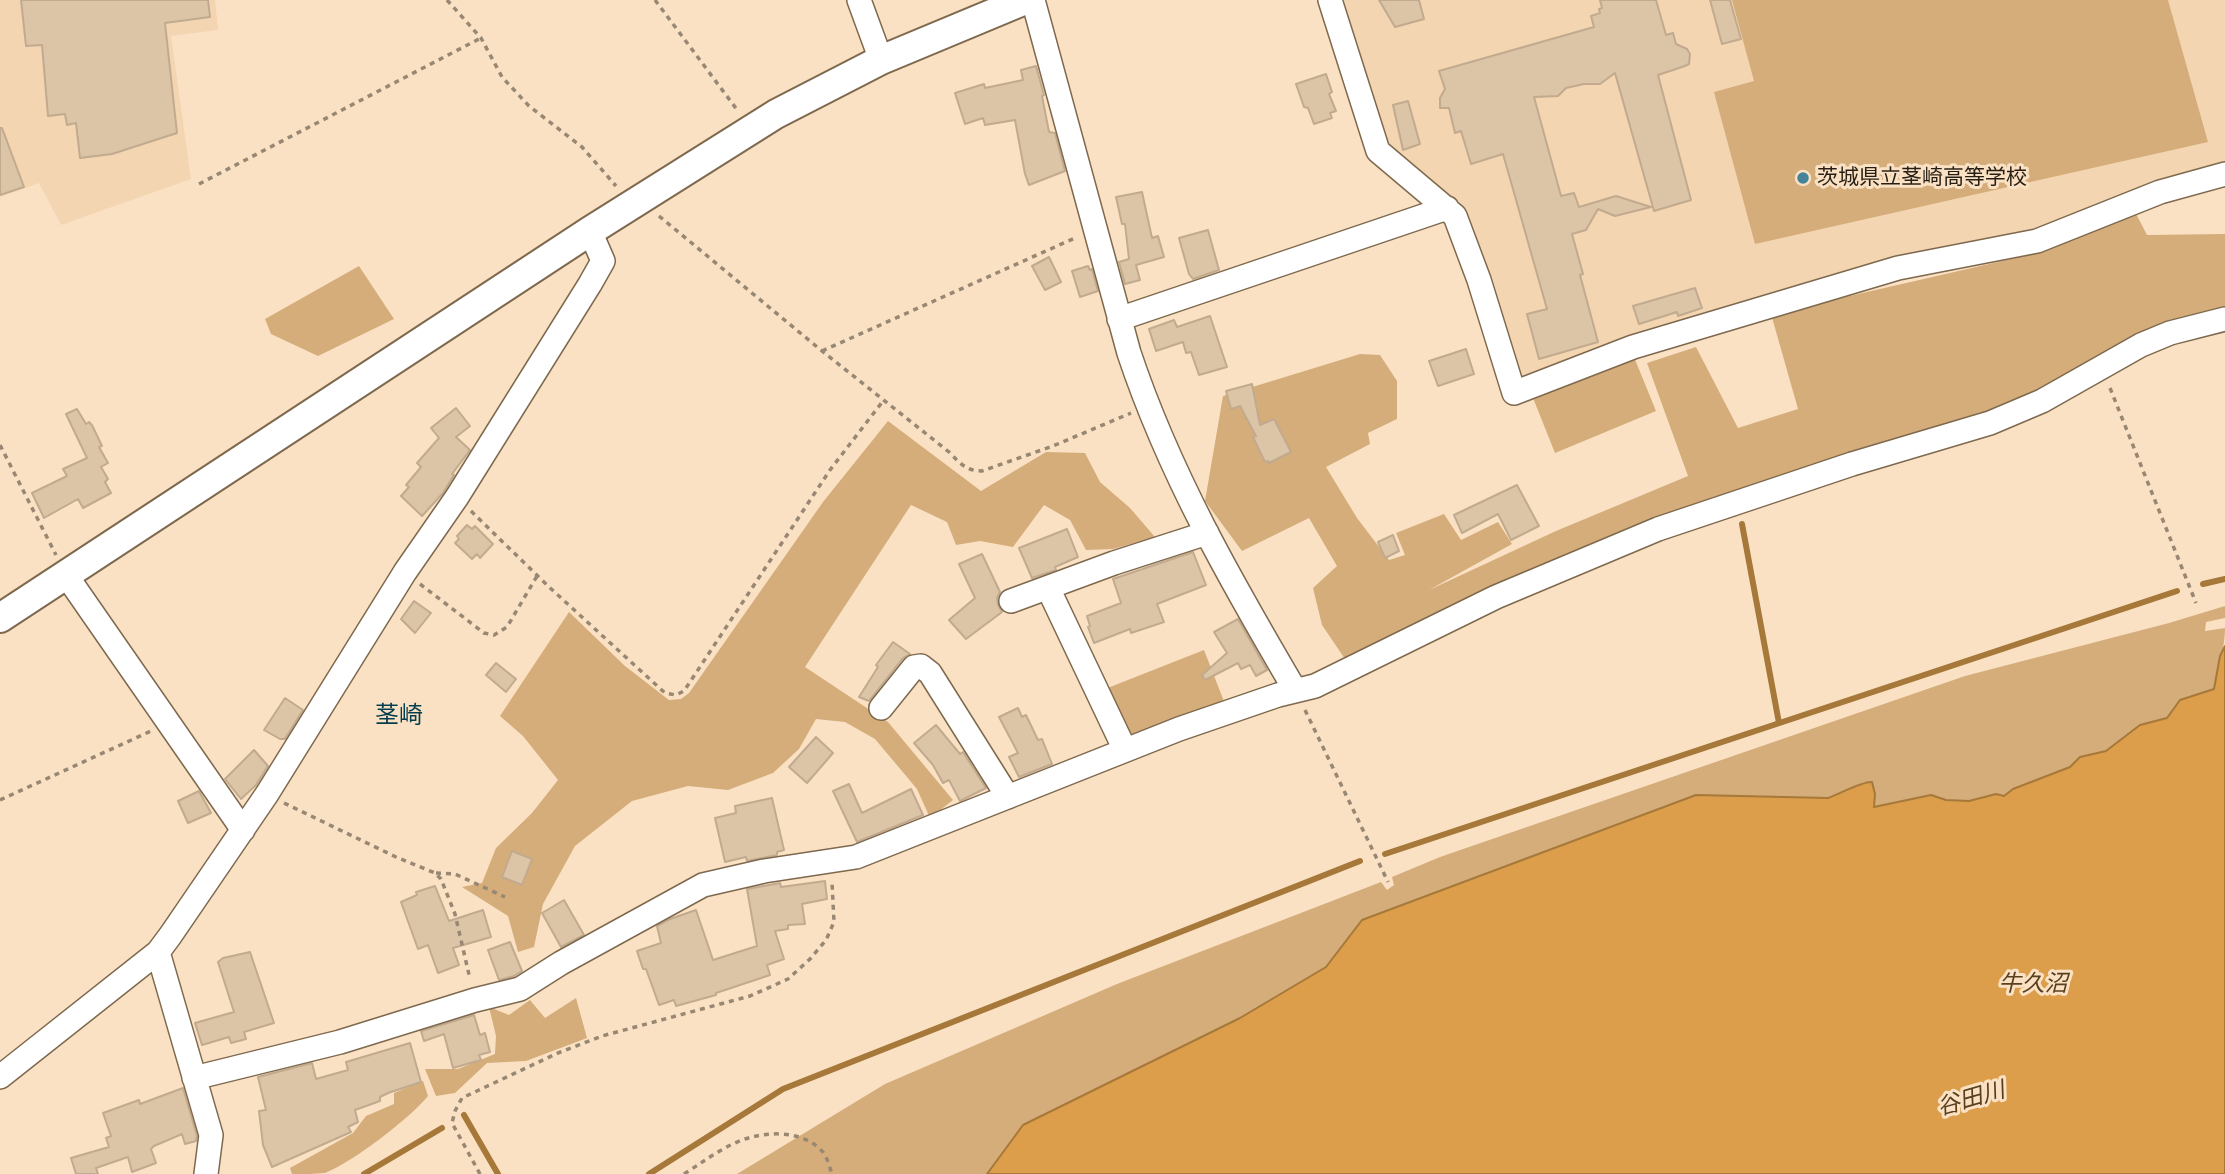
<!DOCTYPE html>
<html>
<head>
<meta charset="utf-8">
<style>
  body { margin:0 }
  canvas { display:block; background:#fae1c4 }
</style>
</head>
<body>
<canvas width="2225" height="1174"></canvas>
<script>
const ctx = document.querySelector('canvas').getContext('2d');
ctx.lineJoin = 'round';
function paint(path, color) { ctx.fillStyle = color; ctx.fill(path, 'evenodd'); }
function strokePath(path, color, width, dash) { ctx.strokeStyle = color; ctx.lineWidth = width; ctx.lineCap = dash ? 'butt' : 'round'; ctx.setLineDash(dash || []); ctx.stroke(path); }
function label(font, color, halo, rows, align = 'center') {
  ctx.font = font + ' Mulish,"Noto Sans JP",sans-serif'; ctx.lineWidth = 6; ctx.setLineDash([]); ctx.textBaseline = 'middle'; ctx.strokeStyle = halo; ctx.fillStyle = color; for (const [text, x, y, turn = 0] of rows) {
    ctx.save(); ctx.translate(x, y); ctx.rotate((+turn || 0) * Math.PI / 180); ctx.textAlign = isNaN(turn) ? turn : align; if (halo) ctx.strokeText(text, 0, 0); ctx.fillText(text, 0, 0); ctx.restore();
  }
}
const built = new Path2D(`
  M0,0h215l3,30 -47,6 20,143 -130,46 -22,-42 -39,14z
  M1339,0h886v165l-197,69 -500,145 -8,-4 -60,-173 -76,-55z`);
const green = new Path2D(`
  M1732,0h436l40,142 -453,102 -41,-152 40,-11z
  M2134,210l13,25 78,-1v74l-187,87 -378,126 -313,141 -25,-37 -9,-37 24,-22 -28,-48 -67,33 -37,-50 18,-105 137,-42 20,1 17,26v38l-29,14 2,11 -44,23 31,51 32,42 16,-5 -9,-22 48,-19 17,26 37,-18 14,22 -83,46 127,-59 132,-55 -41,-113 49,-16 42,81 60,-19 -27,-95 266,-61z
  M359,266l35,53 -76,37 -47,-22 -6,-15z
  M1634,357l22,54 -101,42 -22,-55z
  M888,421l93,70 65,-39 39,1 15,29 30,26 25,29 -42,12 -27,1 -16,-30 -26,-15 -31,42 -33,-6 -24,4 -9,-23 -36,-17 -106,162 83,55 65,78 -23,18 -13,-29 -42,-50 -30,-17 -29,-3 -17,30 -26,24 -45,17 -40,-4 -56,15 -57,45 -32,58 -9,43 -16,5 -10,-36 -46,-29 20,-4 14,-35 36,-35 26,-33 -35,-44 -23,-20 69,-104 56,54 44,34 12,-1 8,-6 134,-191z
  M2225,606v12l-19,4 -1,9 20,-3c0,20 -7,40 -11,61l-34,11 -13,18 -27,7 -34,26 -26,6 -10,10 -57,22 -9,7 -8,-2 -27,7 -23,-1 -15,-5 -58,12 2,-13 -10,-12 -21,11 -16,5 -132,-3 -334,125 -36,47 -86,51 -217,107 -36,49h-250l148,-90 232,-100 264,-102 6,8 7,-5 -2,-8 48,-20 525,-181 204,-53z
  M1204,650l21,54 -98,39 -22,-54z
  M576,998l11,40 -61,23 -39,2 -32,30 -19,3 -11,-27h33l37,-15 1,-18 -7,-29 20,8 21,-15 15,18z
  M423,1081l5,15c-19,23 -75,66 -103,77 -9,1 -23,1 -33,1l-2,-6 63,-35 13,-17 28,-12v-11z`);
const water = new Path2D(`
  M2225,646v528h-1238l36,-49 217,-107 86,-51 36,-47 334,-125 132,3c12,-4 34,-17 44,-16l3,12 -1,13 57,-12 15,5 23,1 27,-7 8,2 9,-7 57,-22 10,-10 26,-6 34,-26 27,-7 13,-18 34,-11 6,-33z`);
const stream = new Path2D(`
  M1742,524l37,199
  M2203,584l22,-5
  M1385,854l792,-263
  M464,1115l34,59
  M364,1174l78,-46
  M649,1174l134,-85 577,-228`);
const building = new Path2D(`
  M21,0h187l2,17 -45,6 12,110 -65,21 -32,4 -4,-35 -9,2 -2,-11 -17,2 -6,-71 -16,1z
  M1379,0h40l5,19 -29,8z
  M1600,0h56l10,35 7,-2 3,11 11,5 3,5 -1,10 -4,2 -27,9 33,125 -37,11 -39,-138 -15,11h-16l-18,4 -8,8 -24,1 27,99 13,-3 5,14 37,-11 35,11 -36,9 -17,-7 -12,21 -14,4 11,40 -3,1 18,67 -59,17 -12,-45 20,-5 -44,-155 -32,10 -10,-33 -6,2 -6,-25h-9v-10l5,-9 -6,-18 155,-44 -3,-11 9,-3 -1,-4 3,-1z
  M1710,0h20l11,39 -19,5z
  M1036,66l8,29 -2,1 7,36 6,1 10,38 -36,14 -4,-11 -10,-54 -30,5 -2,-7 -18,6 -10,-31 29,-9 1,4 38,-8 -2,-10z
  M1326,74l6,18 -3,2 7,17 -6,2 2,5 -18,6 -6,-16 -4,-1 -8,-23z
  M1408,101l12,43 -17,6 -10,-45z
  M0,128h2l22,59 -24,8z
  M1142,192l10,46 6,-2 6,21 -28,8 4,15 -15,4 -6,-22 10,-3 -4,-35h-3l-6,-27z
  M1208,230l11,40 -26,9 -4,-5 -10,-36z
  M1049,257l12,25 -16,8 -13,-24z
  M1088,266l2,4 2,-1 6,22 -18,6 -8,-26z
  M1695,288l7,20 -24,8 -1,-4 -38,12 -6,-18z
  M1210,316l17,51 -28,8 -8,-23 -5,1 -3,-11 -27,9 -7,-22 25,-9 3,7z
  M1466,349l8,25 -36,12 -9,-25z
  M1252,384l8,41 14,-6 17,33 -22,11 -1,-2 -3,1 -12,-25 3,-1 -16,-30 -9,3 -5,-18z
  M456,408l14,18 -14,11 14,13 -18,24 2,1 -11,18 -21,23 -21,-20 8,-9 -3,-2 15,-18 -4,-4 22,-25 -8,-10z
  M77,409l9,15 3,-2 3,3 10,21 -3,1 9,16 -7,4 7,12 -3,3 6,11 -28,15 -5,-9 -34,19 -12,-25 35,-17 -4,-7 24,-11 -21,-44z
  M1517,485l22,41 -28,14 -13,-26 -36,19 -8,-18z
  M467,525l5,4 3,-3 18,18 -13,14 -3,-4 -5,5 -17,-16 4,-4 -2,-3z
  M1067,529l11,28 -23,10 1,3 -24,8 -13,-30z
  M1393,535l6,16 -14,7 -7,-16z
  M1193,552l13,33 -49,19 7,18 -33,11 -1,-4 -36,14 -6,-16 2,-1 -3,-10 34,-13 -8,-24z
  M982,554l18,38 -3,6 1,7 4,7 -36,27 -17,-19 26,-22 -16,-34z
  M414,601l17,12 -16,20 -14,-14z
  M1238,619l29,51 -11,6 -6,-11 -9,4 -3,-6 -33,17 -3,-5 25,-22 -13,-21z
  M893,642l17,12 -7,4 -34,43 -10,-4 19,-30 -2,-2z
  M496,663l20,16 -10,13 -20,-17z
  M285,698l18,12 -18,29h-5l-16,-9z
  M1018,708l4,9 4,-2 12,25 4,-1 10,25 -33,13 -10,-20 9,-4 -19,-36z
  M936,725l24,29 3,-2 23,36 -26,13 -11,-21 -6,3 -10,-18 -19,-22z
  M816,737l17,16 -26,30 -18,-16z
  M254,750l14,16 -12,19 -15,14 -16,-20z
  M849,784l13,29 49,-24 12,26 -66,27 -24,-51z
  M199,791l12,22 -23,10 -10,-22z
  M772,798l12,52 -7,2v3l-30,6 -1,-4 -21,5 -10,-44 21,-5 -1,-7z
  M512,851l20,8 -10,26 -20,-8z
  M825,881l2,18 -25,5 3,20 -17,1v4l-13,2 9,28 -17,6 3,10 -54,18v2l-40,11 -2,-6 -15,5 -13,-36h-3l-6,-18 24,-8 -4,-17 13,-7 26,-9 17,50 44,-14 -10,-57 33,-6 1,4z
  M435,886l14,35 34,-11 8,27 -38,11 6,17 -21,8 -10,-28 -10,4 -17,-47 16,-7 -1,-3z
  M564,900l20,35 -23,12 -19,-34z
  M510,942l12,29 -8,5 -15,4 -11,-30z
  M250,952l24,71 -30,9 2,7 -15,4 -2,-6 -27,8 -7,-22 39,-11 -16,-50 5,-4z
  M474,1015l6,20 5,-2 5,19 -11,3 2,5 -28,8 -9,-34 -20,7 -3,-10z
  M410,1043l11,39 -33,11 -8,4v4l-25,9 3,12 -10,5 3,5 -79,35 -9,-22 -4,-34 7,-1 -8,-33 54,-14 4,16 32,-9 -2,-8z
  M183,1088l14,48 -1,5 -11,3 -3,-10 -28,12 -3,3 5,14 -24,9 -4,-15 -32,11 2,6h-22l-5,-16 38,-11 -3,-9 5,-2 -8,-23 36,-13 1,4z`);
const path = new Path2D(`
  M447,0l34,38 21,39 27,29 53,41 34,39
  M655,0l83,111
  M199,184l282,-146
  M659,216l163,135 127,101c11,11 17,19 33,19l71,-25 78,-33
  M822,351l253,-113
  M2110,388l86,215
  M0,445l56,110
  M471,511l77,75 117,107 11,2 8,-4 146,-221 53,-69
  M420,584l64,49 10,2 13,-8 30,-51
  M1305,710l83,172
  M0,800l151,-69
  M284,803l112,54 39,16 6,6 14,35 15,65
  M436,873l19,1 50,23
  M480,1174l-28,-51 3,-12 7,-13 96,-45 44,-17 148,-40 38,-17 22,-20 16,-19 8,-18 -2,-40
  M684,1174c33,-21 57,-42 98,-40 14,1 28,5 39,16 6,5 8,16 11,24`);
const minor = new Path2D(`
  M859,0l22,60
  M1033,0l96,353c40,120 102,228 166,337
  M1330,0l48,151 77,65 24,64 35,113 119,-46 265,-79 139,-27 123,-49 65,-18
  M1119,319l328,-111
  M66,575l177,255
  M1048,588l77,162
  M1011,601l103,-38 93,-30
  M881,708l33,-41 7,-1 9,7 78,124
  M158,952l53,183 -5,39
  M0,1077l158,-125 12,-16 97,-142 138,-222 52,-75 133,-213 13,-23 -13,-30
  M194,1078l146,-36 135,-42 45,-11 41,-26 142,-78 61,-14 92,-14 323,-128 99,-34 37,-9 181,-89 162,-68 194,-65 138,-41 52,-22 99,-56 29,-12 55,-14`);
const tertiary = new Path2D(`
  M0,618l590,-387 186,-117 105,-54 144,-60`);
const markers = [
  [1803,178,7,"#448398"]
];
const poiNames = [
  ["茨城県立茎崎高等学校",1817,178]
];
const waterNames = [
  ["牛久沼",2033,984],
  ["谷田川",1971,1099,-16]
];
const quarterNames = [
  ["茎崎",399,716]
];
paint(built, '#f3d5b1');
paint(green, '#d5ad7b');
paint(water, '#dc9e4a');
strokePath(water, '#a6783a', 2);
strokePath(stream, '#a6783a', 6);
paint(building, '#dcc4a7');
strokePath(building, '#c2aa8e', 2);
strokePath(minor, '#7e694e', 26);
strokePath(tertiary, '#7e694e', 32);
strokePath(path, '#988772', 3.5, [5, 5]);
strokePath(minor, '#fff', 23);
strokePath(tertiary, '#fff', 28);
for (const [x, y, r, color] of markers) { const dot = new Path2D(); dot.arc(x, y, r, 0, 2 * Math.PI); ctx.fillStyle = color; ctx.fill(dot); strokePath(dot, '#fae1c4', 2.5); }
label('21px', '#271f14', '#fae1c4', poiNames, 'left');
label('italic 23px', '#593f1c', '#fae1c4', waterNames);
label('24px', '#043d4d', '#fae1c4', quarterNames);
</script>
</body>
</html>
